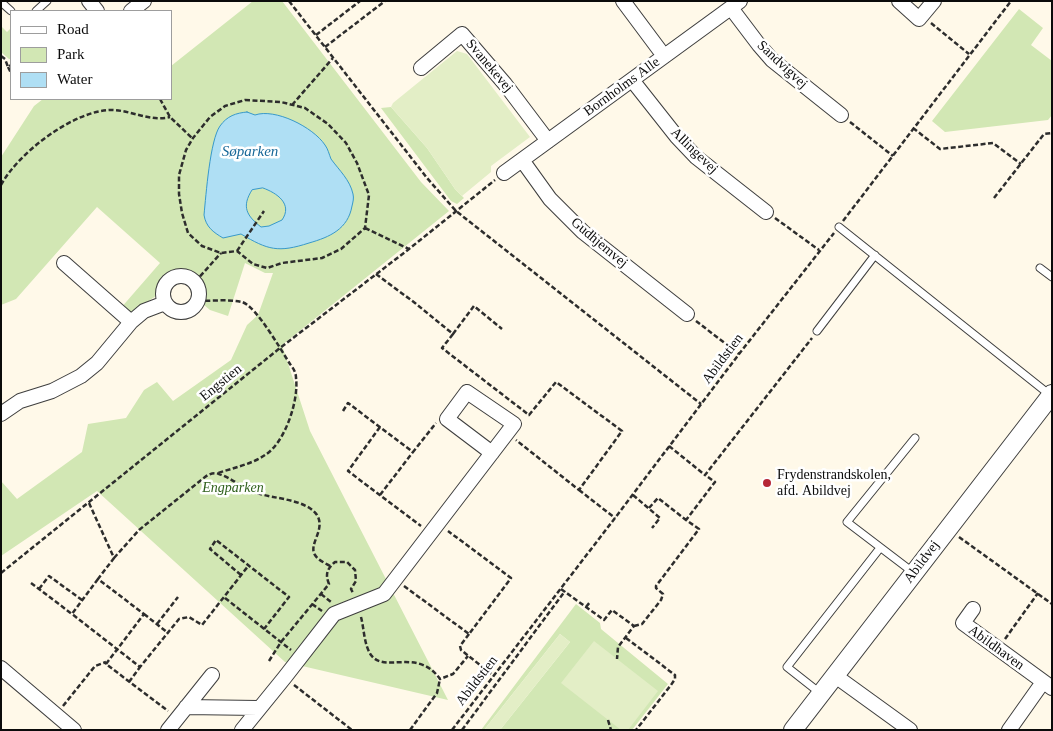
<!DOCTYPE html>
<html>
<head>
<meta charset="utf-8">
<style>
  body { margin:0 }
  #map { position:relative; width:1053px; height:731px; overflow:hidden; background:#fff9e9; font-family:"Times New Roman",serif }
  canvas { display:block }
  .frame { position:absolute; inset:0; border:2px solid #0b0b0b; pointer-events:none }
  .legend { position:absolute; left:10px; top:10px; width:162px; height:90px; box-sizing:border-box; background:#fff; border:1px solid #9d9d9d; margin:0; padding:6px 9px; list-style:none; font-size:15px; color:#0b0b0b }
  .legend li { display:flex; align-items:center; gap:10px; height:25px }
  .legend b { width:25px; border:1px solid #9d9d9d }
</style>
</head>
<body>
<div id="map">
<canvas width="1053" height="731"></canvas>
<div class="frame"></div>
<ul class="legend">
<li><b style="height:6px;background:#fff"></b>Road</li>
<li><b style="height:14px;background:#d2e7b4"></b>Park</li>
<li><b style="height:14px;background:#afdff4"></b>Water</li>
</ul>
</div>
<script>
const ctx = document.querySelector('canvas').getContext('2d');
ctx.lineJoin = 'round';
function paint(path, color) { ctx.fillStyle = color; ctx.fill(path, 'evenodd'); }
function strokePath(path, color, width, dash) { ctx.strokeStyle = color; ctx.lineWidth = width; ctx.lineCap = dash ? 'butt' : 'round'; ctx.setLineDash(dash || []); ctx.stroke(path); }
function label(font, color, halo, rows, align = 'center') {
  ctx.font = font + ' "Times New Roman",serif'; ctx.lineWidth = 5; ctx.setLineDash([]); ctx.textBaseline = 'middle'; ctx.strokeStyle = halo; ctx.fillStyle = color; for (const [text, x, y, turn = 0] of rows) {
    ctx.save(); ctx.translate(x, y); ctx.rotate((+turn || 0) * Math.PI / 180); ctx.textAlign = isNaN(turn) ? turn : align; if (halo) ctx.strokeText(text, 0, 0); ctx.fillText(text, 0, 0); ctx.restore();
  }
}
const green = new Path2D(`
  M253,1h29l139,181 28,29 -167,134 28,86 138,269 -163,-38 -188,-171 -96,65v-75l16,18 65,-47 6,-28 38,-6 18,-28 13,-8 16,19 58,-41 16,-35 11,-10 15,-42h-8l-20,-10 -17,53 -18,-6 -6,-5c12,-40 -44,-52 -48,-9l-24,16h-10l-2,-3 40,-46 -63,-56 -81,92 -15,6v-148l33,-51 9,-7h128v-33z
  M1019,9l24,19 -12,17 21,16v54l-4,5 -103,12 -13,-11z
  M1,26l6,6 4,-4v31h-2l-8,-7z
  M391,107l36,41 28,41 9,9 -7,6 -6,-3 -70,-93z
  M576,604l24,19 1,6 67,55 -36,46h-132l70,-88 -10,-8 -76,96h-3z`);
const pitch = new Path2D(`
  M457,51l10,3 63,83 -39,29v6l-29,24 -7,-7 -28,-41 -36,-41 2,-4z
  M560,634l10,8 -70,88h-16z
  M594,641l64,50 -30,39h-7l-60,-47z`);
const water = new Path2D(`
  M247,112l8,3c20,-7 58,12 70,30 3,4 4,9 6,14 8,11 19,21 22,35 1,4 0,8 -1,12 -4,23 -22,31 -43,37 -31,10 -41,7 -68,-9l-18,4c-10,-6 -17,-11 -19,-23 2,-20 6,-75 16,-89 7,-10 16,-13 27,-14zM263,188c14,5 30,16 19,32l-13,6 -8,1c-14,-11 -20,-20 -9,-37z`);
const path = new Path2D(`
  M289,1l138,177 29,33 245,193
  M931,23l38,31
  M316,35l44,-34
  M325,47l60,-46
  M1,56l4,3 3,8 3,-2
  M8,67l3,6
  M160,99l10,18 22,21
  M245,100l36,2 24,6 23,16 18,19 11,20 12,32 -4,33 -24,21 -19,9 -40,5 -15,5 -14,-4 -16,-13 -16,2 -19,-7 -14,-13 -6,-20 -3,-19v-19l7,-25 7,-12 17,-21 15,-11z
  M292,105l41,-47
  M850,122l43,34
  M913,128l27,21 53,-6 28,21
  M1,185c17,-32 74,-76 112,-75 20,1 38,12 57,7
  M994,198l50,-64 8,-1
  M775,218l44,32
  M843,221l168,-220
  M365,228l44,21
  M237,251l27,-40
  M376,274l39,29 38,31 21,-28 28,23
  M195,282l26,-29
  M198,301c14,0 31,-2 44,1 14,4 39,48 48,62 3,4 6,8 6,14 3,22 -11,65 -31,77 -13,9 -32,13 -47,18
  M696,321l43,33
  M453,334l-11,14 87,67 27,-33 66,49 -43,59 -63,-50
  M343,411l5,-8 65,49 23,-29
  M380,427l-32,44 73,55
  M669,446l36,29
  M579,490l36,28
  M380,495l33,-43
  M633,495l27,23 -8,10
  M89,503l25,55 -16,21 46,35 -38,50 62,47
  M649,508l9,-10 28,22
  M959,537l93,67
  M114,558l25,-28 66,-53c4,-3 9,-5 14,-3 13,4 24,15 38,19 17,6 49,6 60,22 9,15 -9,29 -2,40 3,5 10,8 15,11
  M1,573l279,-225 129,-99 86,-69
  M241,575l-31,-26 6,-9 73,57 -25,32
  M98,579l-26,35 68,53 39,-48 10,-2 13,8 47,-60
  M31,583l41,31
  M404,586l65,48 42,-56 -63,-47
  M39,589l10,-13 33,24
  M561,589l43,31 8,-10 22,16 -16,21 -1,12
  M321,594l10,8
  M225,598l66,52
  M312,604l10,7
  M586,607l4,-5
  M144,614l24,19
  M361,617c3,11 3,28 10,38 14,19 46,-8 69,24l13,-5 15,-18
  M157,624l21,-27
  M634,626l8,-2 19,-24 2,-6 -7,-6v-2l43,-57 -13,-9 29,-38 -10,-7 107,-137
  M469,634l-9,12 1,4 33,26
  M626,638l49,37v4l-4,6 -35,45
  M1005,639l33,-46
  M269,661l12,-19 48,-58c-4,-10 -2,-15 6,-22h12l8,8 1,11 -5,8 2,4
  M129,682l11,-15
  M294,685l58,45
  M63,706l32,-40 11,-4
  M608,720l3,10
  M410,730l27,-37 3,-14
  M452,730l163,-212 124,-164 95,-121
  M462,730l103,-139`);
const service = new Path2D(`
  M1,2l10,9
  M36,11l11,-10
  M839,227l211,168
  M1040,268l12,9
  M817,331l58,-76
  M914,573l-67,-51 68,-84
  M820,693l-33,-26 93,-119`);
const minor = new Path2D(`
  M89,1l8,10
  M623,1l41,55
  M899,1l20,18 15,-18
  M731,8l28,37 13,15 69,55
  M131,11l13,-10
  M421,68l41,-34 43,50 43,57
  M632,80l45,57 19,20 70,55
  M522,160l28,39 33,33 104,82
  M504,173l236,-172
  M64,263l67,59
  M163 294a18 18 0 1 1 36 0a18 18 0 1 1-36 0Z
  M1,414l19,-13 32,-10 29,-15 16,-13 34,-41 13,-11 21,-8
  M973,609l-10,14 89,65
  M1,668l73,62
  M834,675l76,55
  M186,707l72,1
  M168,730l44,-55
  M242,730l43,-53 49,-63 50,-20 130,-170 -47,-32 -20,27 45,34
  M1009,730l34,-48`);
const tertiary = new Path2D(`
  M793,730l259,-336`);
const markers = [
  [767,483,5,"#b62737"]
];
const streetNames = [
  ["Sandvigvej",782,65,43],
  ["Svanekevej",489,66,50],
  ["Bornholms Alle",622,87,-36],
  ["Allingevej",694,151,44],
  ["Gudhjemvej",599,243,40],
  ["Abildstien",723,359,-53],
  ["Engstien",221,383,-39],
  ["Abildvej",922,562,-53],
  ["Abildhaven",996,648,36],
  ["Abildstien",477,681,-52]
];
const poiNames = [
  ["Frydenstrandskolen,",777,475],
  ["afd. Abildvej",777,491]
];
const parkNames = [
  ["Engparken",233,488]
];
const waterNames = [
  ["Søparken",250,152]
];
paint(green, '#d2e7b4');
paint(pitch, '#e3eec6');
paint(water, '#afdff4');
strokePath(water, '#3899ca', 1);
strokePath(service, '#3e3e3e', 9);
strokePath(minor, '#3e3e3e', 16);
strokePath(tertiary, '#3e3e3e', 20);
strokePath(path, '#2d2d2d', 2.5, [5, 2.5]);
strokePath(service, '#fff', 7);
strokePath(minor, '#fff', 14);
strokePath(tertiary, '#fff', 18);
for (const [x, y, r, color] of markers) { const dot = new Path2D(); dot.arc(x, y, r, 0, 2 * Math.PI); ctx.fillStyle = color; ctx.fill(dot); strokePath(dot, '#fff', 2); }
label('14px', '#0b0b0b', '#fff', streetNames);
label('14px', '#0b0b0b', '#fff', poiNames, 'left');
label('italic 14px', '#2f601d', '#fff', parkNames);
label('italic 15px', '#186898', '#fff', waterNames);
</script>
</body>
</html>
